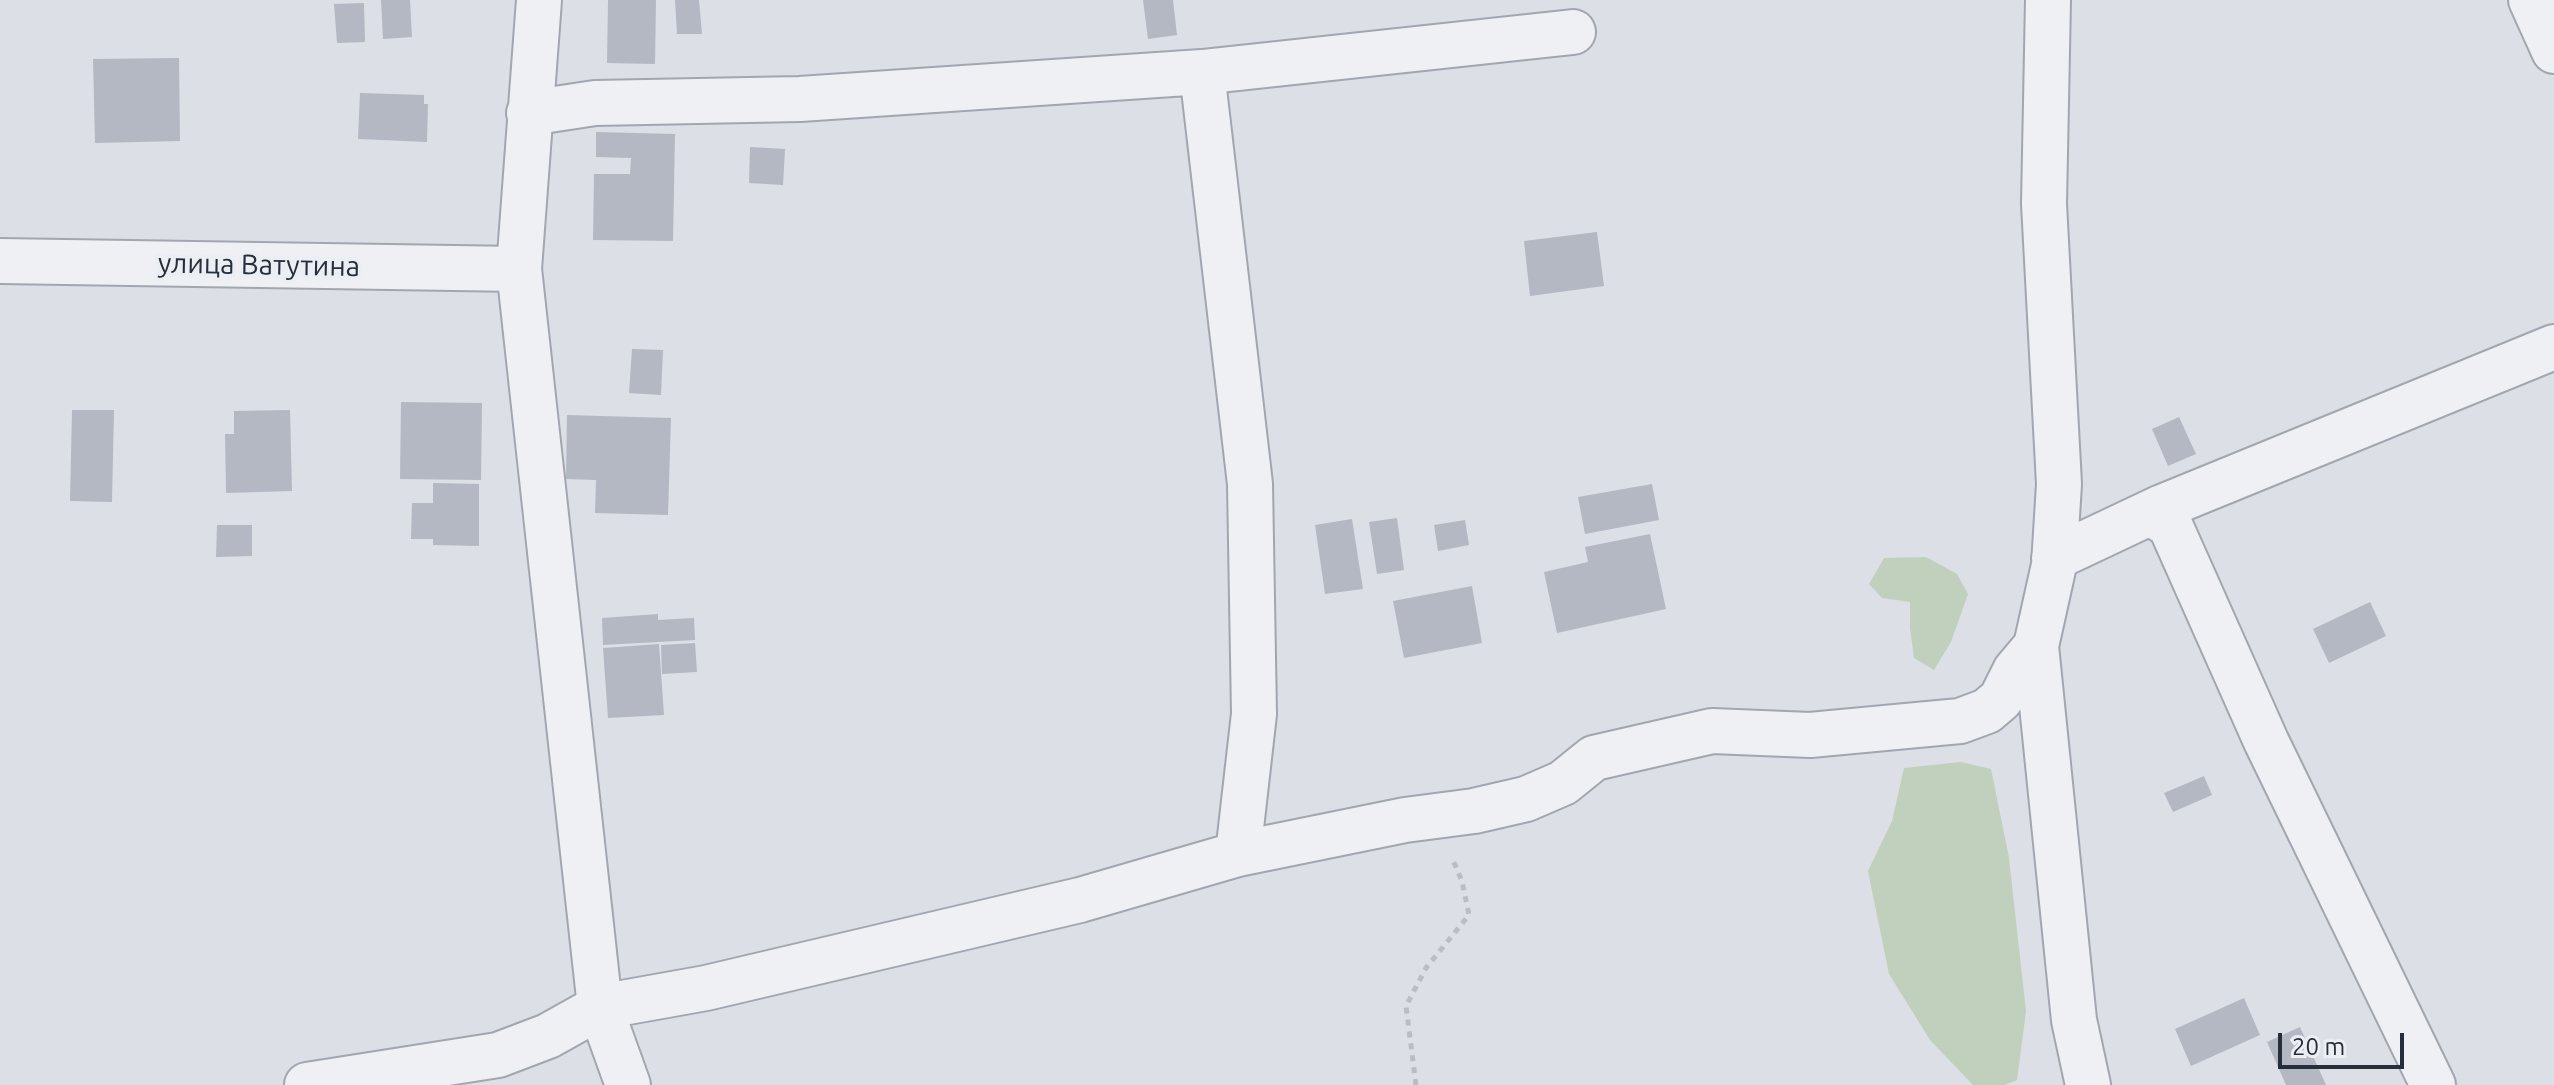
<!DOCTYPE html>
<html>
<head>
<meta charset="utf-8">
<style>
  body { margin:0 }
  #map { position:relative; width:2554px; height:1085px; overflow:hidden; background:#dcdfe5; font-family:Ubuntu,sans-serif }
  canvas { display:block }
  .scale { position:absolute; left:2278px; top:1033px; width:126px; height:36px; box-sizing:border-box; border:4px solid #262d3b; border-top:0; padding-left:10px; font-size:24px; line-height:28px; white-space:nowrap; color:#262d3b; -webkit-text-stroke:6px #ebeef3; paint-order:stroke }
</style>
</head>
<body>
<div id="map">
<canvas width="2554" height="1085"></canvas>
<div class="scale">20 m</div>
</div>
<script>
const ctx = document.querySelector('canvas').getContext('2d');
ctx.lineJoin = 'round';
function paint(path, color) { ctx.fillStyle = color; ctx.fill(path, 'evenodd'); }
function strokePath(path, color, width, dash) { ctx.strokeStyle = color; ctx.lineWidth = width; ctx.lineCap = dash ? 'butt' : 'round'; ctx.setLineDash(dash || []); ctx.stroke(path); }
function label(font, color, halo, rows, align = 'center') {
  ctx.font = font + ' Ubuntu,sans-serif'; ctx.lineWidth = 8; ctx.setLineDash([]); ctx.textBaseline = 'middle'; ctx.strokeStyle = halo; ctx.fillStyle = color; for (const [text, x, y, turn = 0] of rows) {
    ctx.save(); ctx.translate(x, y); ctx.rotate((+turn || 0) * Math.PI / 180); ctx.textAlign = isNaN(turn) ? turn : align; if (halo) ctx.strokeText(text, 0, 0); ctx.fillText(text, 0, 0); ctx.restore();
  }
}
const green = new Path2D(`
  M1926,557l31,17 11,20 -17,48 -17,28 -20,-12 -4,-30v-26l-28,-4 -13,-14 15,-26z
  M1961,762l30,7 18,89 17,153 -9,69 -13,5h-31l-43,-45 -41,-66 -21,-103 24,-50 12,-53z`);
const building = new Path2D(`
  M381,0h29l2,37 -29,2z
  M608,0h48l-1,64 -48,-1z
  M675,0h24l3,34h-25z
  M1143,0h30l4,35 -29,4z
  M364,3l1,39 -28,1 -3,-39z
  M179,58l1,83 -85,2 -2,-84z
  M360,93l64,2v9h4l-1,38 -69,-3z
  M596,132l79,2 -2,107 -80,-1 1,-66h36l1,-16 -35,-1z
  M750,147l35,2 -2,36 -34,-2z
  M1597,232l7,54 -74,10 -6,-55z
  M632,349l31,1 -2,45 -32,-2z
  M401,402l81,1 -1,77 -81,-1z
  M72,410h42l-2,92 -42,-1z
  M290,410l2,81 -66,2 -1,-59h9v-23z
  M567,415l104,3 -3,97 -73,-2 1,-33 -30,-1z
  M2179,417l17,37 -28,12 -16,-37z
  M433,483l46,1v62l-46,-1v-6h-22l1,-36h21z
  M1652,484l7,36 -74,14 -7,-37z
  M1397,518l7,52 -27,4 -8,-52z
  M1352,519l11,70 -38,5 -10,-69z
  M1465,520l4,25 -31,6 -4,-26z
  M217,525h35v31l-36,1z
  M1650,534l16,75 -109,24 -13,-61 44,-10 -3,-15z
  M1472,586l10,57 -78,15 -11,-57z
  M2370,602l16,34 -57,27 -16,-34z
  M658,614v6l36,-2 1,22 -92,5 -1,-27z
  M695,643l2,29 -35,2 -1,-29z
  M659,644l5,71 -56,3 -5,-70z
  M2204,776l8,19 -39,17 -9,-19z
  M2244,998l16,37 -69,31 -16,-37z
  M2300,1027l26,58h-40l-19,-43z`);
const path = new Path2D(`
  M1416,1085l-10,-79 20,-38 43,-53 -7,-34 -10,-23`);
const minor = new Path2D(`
  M2048,0l-4,204 15,280 -5,81 -18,81 38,374 14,65
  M2531,0l23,51
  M529,113l66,-10 205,-4 402,-27
  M0,261l519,8
  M2163,521l-1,-14 104,234 167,344
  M2054,558l108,-51 392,-160
  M1238,854l16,-140 -4,-230 -48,-412 371,-40
  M307,1085l191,-30 50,-19 52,-29 -81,-738 20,-269
  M628,1085l-28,-78 106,-19 374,-88 158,-46 167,-34 69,-9 52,-12 37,-16 31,-25 118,-27 98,4 150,-14 27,-10 14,-12 14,-28 21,-25`);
const streetNames = [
  ["улица Ватутина",259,265,1]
];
paint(green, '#c1cfbd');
paint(building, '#b3b8c2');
strokePath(minor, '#a2a6af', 48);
strokePath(path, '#babdc4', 5, [6, 6]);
strokePath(minor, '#eef0f4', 44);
label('28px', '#262d3b', '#ebeef3', streetNames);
</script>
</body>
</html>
